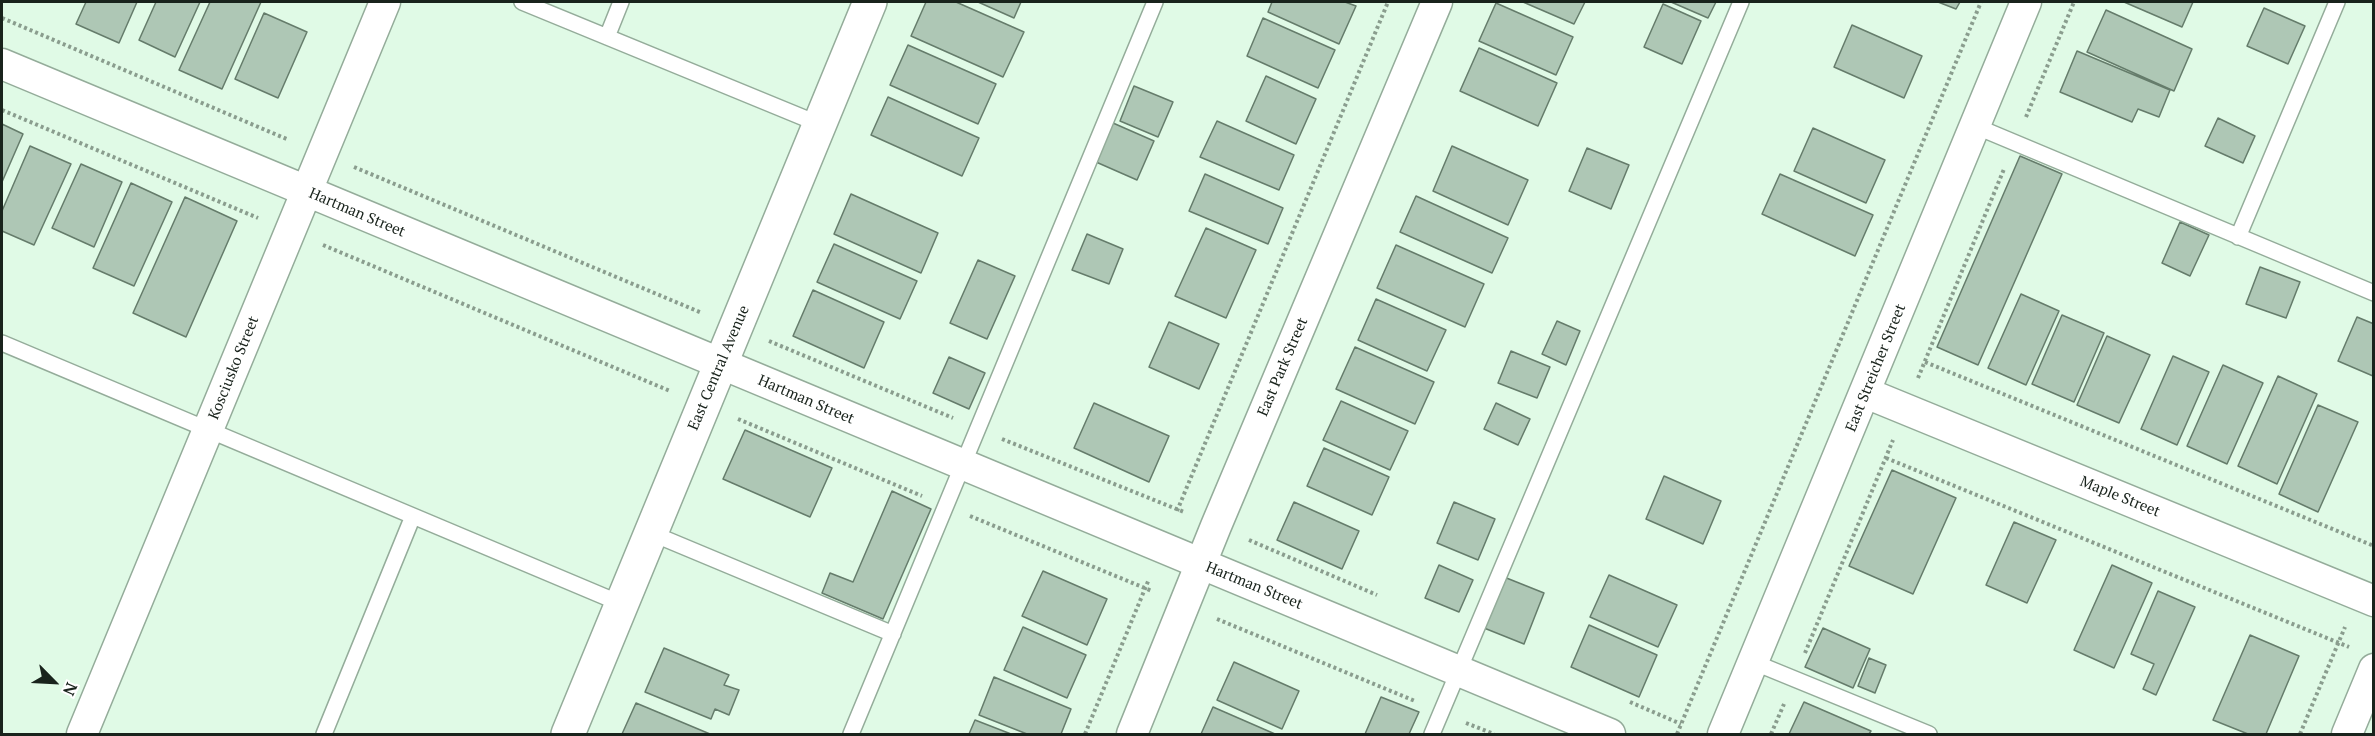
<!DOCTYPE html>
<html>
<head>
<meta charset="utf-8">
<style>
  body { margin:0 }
  #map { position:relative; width:2375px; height:736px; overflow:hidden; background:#e0fae6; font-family:"PT Serif",serif }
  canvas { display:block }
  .frame { position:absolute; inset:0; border:3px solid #19231c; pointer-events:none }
  .north { position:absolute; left:24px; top:652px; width:60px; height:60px; -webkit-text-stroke:4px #fff; paint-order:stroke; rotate:114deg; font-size:16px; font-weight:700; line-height:24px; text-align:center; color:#19231c }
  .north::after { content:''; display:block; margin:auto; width:21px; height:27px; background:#19231c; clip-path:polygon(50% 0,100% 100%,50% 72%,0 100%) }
</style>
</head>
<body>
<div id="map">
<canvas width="2375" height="736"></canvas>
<div class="frame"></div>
<div class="north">N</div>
</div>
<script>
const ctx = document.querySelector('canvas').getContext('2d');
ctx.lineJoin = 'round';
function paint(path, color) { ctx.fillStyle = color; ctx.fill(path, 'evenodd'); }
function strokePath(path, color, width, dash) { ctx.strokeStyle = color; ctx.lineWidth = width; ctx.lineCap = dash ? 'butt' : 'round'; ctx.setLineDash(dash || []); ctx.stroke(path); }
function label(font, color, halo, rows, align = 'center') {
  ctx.font = font + ' "PT Serif",serif'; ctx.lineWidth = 4.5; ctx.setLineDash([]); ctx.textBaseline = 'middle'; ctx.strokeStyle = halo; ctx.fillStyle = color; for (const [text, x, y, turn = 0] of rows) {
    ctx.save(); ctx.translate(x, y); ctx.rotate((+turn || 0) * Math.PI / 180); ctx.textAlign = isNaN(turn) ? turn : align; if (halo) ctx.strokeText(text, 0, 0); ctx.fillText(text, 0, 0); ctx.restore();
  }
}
const building = new Path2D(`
  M86,2h51l-18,41 -43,-19z
  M156,2h44l-25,55 -36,-17z
  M210,2h51l-39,87 -43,-19z
  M926,2h30l68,30 -21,45 -92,-41z
  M978,2h43l-7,16z
  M1272,2h73l11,4 -17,38 -71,-32z
  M1523,2h62l-11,22z
  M1671,2h45l-8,16z
  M1938,2h22l-4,7z
  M2124,2h69l-11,25z
  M1496,3l77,34 -17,38 -77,-34z
  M1663,4l38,17 -19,43 -38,-17z
  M2264,8l41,18 -17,38 -41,-18z
  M2106,10l86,39 -18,42 -87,-39z
  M264,13l43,19 -29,66 -43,-19z
  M1263,18l72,32 -17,38 -71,-32z
  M1852,25l70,31 -18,42 -70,-31z
  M908,45l88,39 -18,40 -88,-39z
  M1479,48l78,35 -19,43 -78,-35z
  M2077,51l93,39 -11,27 -21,-8 -6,13 -72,-30z
  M1266,76l50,23 -20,45 -50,-23z
  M1134,86l39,16 -15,35 -38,-16z
  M888,97l91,41 -17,38 -91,-41z
  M2218,118l37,18 -12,27 -38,-17z
  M1217,121l77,34 -15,35 -79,-33z
  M1113,123l41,18 -17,39 -41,-18z
  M2,124l21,10 -21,48z
  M1813,128l72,32 -19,43 -72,-32z
  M30,146l41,18 -37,81 -32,-14v-20z
  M1452,146l76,34 -20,45 -75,-34z
  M1587,148l42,17 -18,44 -42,-18z
  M2020,156l42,18 -84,191 -41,-18z
  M81,164l41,18 -28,65 -42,-19z
  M1205,174l78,34 -15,36 -79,-33z
  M1780,174l93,41 -18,41 -93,-42z
  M131,183l41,19 -38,84 -41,-18z
  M851,194l87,39 -17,40 -87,-39z
  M1416,196l92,42 -16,35 -92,-41z
  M185,197l52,24 -51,116 -53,-24z
  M2180,222l29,13 -19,41 -28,-13z
  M1206,228l50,22 -30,68 -51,-22z
  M1087,234l36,15 -14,35 -37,-14z
  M834,244l83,37 -17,38 -83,-37z
  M1396,245l88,39 -19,43 -88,-39z
  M978,260l37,16 -28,63 -37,-16z
  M2260,267l40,15 -14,36 -40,-14z
  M813,290l71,32 -20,46 -71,-32z
  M2021,294l38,17 -33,74 -38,-17z
  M1376,299l70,31 -19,41 -69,-31z
  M2062,315l42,18 -30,69 -42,-18z
  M2357,317l17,7 -1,52 -35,-15z
  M1557,321l23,10 -14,34 -24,-11z
  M1169,322l50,22 -20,45 -50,-22z
  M2107,336l43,19 -31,68 -42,-18z
  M1355,347l79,35 -19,42 -79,-35z
  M1511,351l39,16 -13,31 -39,-15z
  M2173,356l36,16 -32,73 -36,-16z
  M949,357l36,16 -16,36 -36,-16z
  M2223,365l40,18 -36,81 -40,-18z
  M2278,376l39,18 -40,90 -39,-18z
  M1341,401l67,30 -18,39 -67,-30z
  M1094,403l75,33 -20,46 -75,-34z
  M1496,403l34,16 -12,26 -34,-16z
  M2318,405l40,17 -40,90 -39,-18z
  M745,430l87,38 -22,49 -87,-38z
  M1324,448l65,29 -17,38 -65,-29z
  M1892,470l64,28 -43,96 -64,-28z
  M1664,476l57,25 -18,43 -57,-25z
  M892,491l39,18 -48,110 -61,-26 8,-20 23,9z
  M1294,502l65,29 -17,38 -65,-29z
  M1454,502l41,17 -17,41 -41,-17z
  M2014,522l42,18 -29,63 -41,-18z
  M1439,565l34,15 -14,32 -34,-14z
  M2112,565l40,18 -38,85 -40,-18z
  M1043,571l64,28 -20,46 -65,-29z
  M1609,575l68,30 -19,42 -68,-30z
  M1504,577l40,16 -20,51 -40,-16z
  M2158,591l37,16 -39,88 -13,-6 11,-25 -23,-10z
  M1589,625l68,30 -18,42 -68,-30z
  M1023,627l63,28 -19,43 -63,-28z
  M1823,628l47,21 -17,39 -48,-21z
  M2250,635l49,21 -33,78h-18l-35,-14z
  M664,648l65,27 -5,10 15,5 -10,25 -14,-6 -4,10 -66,-27z
  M1869,658l17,7 -11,28 -17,-7z
  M1234,662l65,29 -17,38 -65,-29z
  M994,677l77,32 -10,25h-34l-48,-19z
  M1381,697l38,15 -10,22h-44z
  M1804,702l67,29 -2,3h-80z
  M636,703l74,31h-88z
  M1213,707l62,27h-74z
  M975,720l36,14h-42z`);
const path = new Path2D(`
  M2,18l287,122
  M2,110l256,108
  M2026,117l48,-115
  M354,167l348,146
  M323,245l347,146
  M769,341l184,77
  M1925,362l449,184
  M1918,378l86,-209
  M738,419l184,77
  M1002,439l182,73
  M1886,458l463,189
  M1177,511l211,-509
  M970,516l182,75
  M1249,540l128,55
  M1217,619l198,82
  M1805,653l88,-213
  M1630,702l51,22
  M1466,723l28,11
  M1085,734l64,-155
  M1677,734l304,-732
  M1771,734l13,-30
  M2300,734l45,-107`);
const service = new Path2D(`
  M522,2l297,122
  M607,37l14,-35
  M1975,126l399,167
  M2238,237l99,-235
  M2,343l620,261
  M651,533l242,101
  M1753,662l176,72
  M324,734l89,-218
  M851,734l304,-732
  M1432,734l309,-732`);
const minor = new Path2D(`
  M2,64l1608,670
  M1866,393l508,208
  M82,734l303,-732
  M1132,734l84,-208 221,-524
  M1723,734l303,-732
  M2347,734l27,-65`);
const tertiary = new Path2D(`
  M568,734l302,-732`);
const streetNames = [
  ["Hartman Street",357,213,23],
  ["East Park Street",1283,367,-67],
  ["Kosciusko Street",234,368,-68],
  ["East Central Avenue",719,368,-67],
  ["East Streicher Street",1876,368,-68],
  ["Hartman Street",806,400,23],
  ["Maple Street",2120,497,22],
  ["Hartman Street",1254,586,22]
];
paint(building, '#aec7b5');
strokePath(building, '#657c6b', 1.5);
strokePath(service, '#94ac9a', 18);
strokePath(minor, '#94ac9a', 33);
strokePath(tertiary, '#94ac9a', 36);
strokePath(path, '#8a9d8e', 4, [3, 3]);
strokePath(service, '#fff', 15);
strokePath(minor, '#fff', 30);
strokePath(tertiary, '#fff', 33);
label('15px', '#19231c', '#fff', streetNames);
</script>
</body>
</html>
